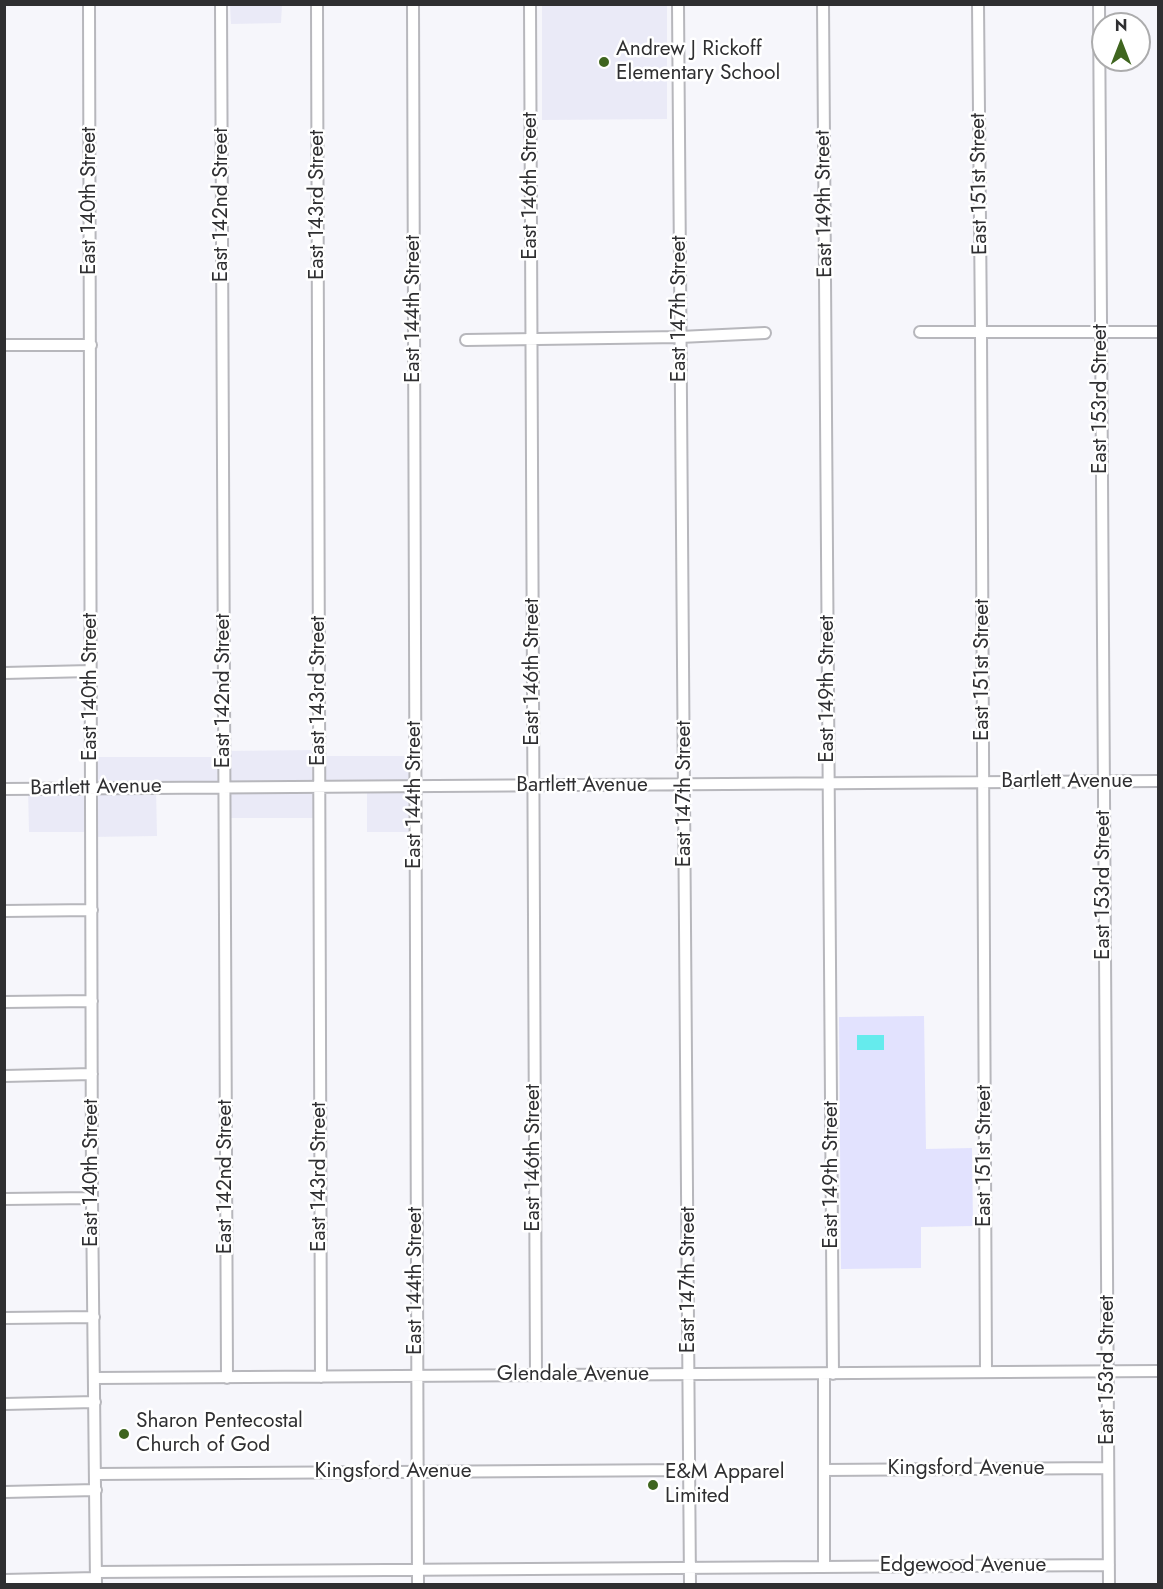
<!DOCTYPE html>
<html>
<head>
<meta charset="utf-8">
<style>
  body { margin:0 }
  #map { position:relative; width:1163px; height:1589px; overflow:hidden; background:#f6f6fb; font-family:Jost,sans-serif }
  canvas { display:block }
  .frame { position:absolute; inset:0; border:6px solid #2f2f31; pointer-events:none }
  .north { position:absolute; left:1091px; top:12px; width:60px; height:60px; box-sizing:border-box; background:#fff; border:2px solid #acacad; border-radius:50%; rotate:0deg; font-size:16px; font-weight:700; line-height:24px; text-align:center; color:#2f2f31 }
  .north::after { content:''; display:block; margin:auto; width:21px; height:27px; background:#3f651f; clip-path:polygon(50% 0,100% 100%,50% 72%,0 100%) }
</style>
</head>
<body>
<div id="map">
<canvas width="1163" height="1589"></canvas>
<div class="frame"></div>
<div class="north">N</div>
</div>
<script>
const ctx = document.querySelector('canvas').getContext('2d');
ctx.lineJoin = 'round';
function paint(path, color) { ctx.fillStyle = color; ctx.fill(path, 'evenodd'); }
function strokePath(path, color, width, dash) { ctx.strokeStyle = color; ctx.lineWidth = width; ctx.lineCap = dash ? 'butt' : 'round'; ctx.setLineDash(dash || []); ctx.stroke(path); }
function label(font, color, halo, rows, align = 'center') {
  ctx.font = font + ' Jost,sans-serif'; ctx.lineWidth = 5; ctx.setLineDash([]); ctx.textBaseline = 'middle'; ctx.strokeStyle = halo; ctx.fillStyle = color; for (const [text, x, y, turn = 0] of rows) {
    ctx.save(); ctx.translate(x, y); ctx.rotate((+turn || 0) * Math.PI / 180); ctx.textAlign = isNaN(turn) ? turn : align; if (halo) ctx.strokeText(text, 0, 0); ctx.fillText(text, 0, 0); ctx.restore();
  }
}
const built = new Path2D(`
  M230,5h52l-1,18 -50,1z
  M542,5h125v114l-125,1z
  M319,750v6h96v76h-48v-44l-48,-1v31h-95v-31h-68l1,49 -66,1v-5h-62l-1,-44h63v-31h133v-6z`);
const green = new Path2D(`
  M924,1016l2,133 46,-1 1,78 -52,1v41l-80,1 -2,-252z`);
const water = new Path2D(`
  M857,1035h27v15h-27z`);
const minor = new Path2D(`
  M89,4l3,1194 4,386
  M221,4l6,1374
  M317,4l4,1373
  M413,4l5,1580
  M530,4l6,1371
  M678,4l12,1580
  M823,4l10,1370
  M978,4l3,328 5,1040
  M1099,4l10,1580
  M920,332h238
  M466,340l214,-3 85,-4
  M4,345h87
  M4,673l87,-2
  M4,789l1154,-8
  M4,911l88,-1
  M4,1002l88,-1
  M4,1076l88,-2
  M4,1199l88,-1
  M4,1318l90,-1
  M824,1374v193
  M95,1378l1063,-7
  M4,1404l91,-2
  M824,1470l284,-2
  M96,1474l594,-4
  M4,1492l92,-2
  M96,1572l1013,-7
  M4,1580l92,-2`);
const markers = [
  [604,62,6,"#3f651f"],
  [124,1434,6,"#3f651f"],
  [653,1485,6,"#3f651f"]
];
const poiNames = [
  ["Andrew J Rickoff",616,50],
  ["Elementary School",616,74],
  ["Sharon Pentecostal",136,1422],
  ["Church of God",136,1446],
  ["E&M Apparel",665,1473],
  ["Limited",665,1497]
];
const streetNames = [
  ["East 151st Street",980,184,-91],
  ["East 146th Street",531,186,-90],
  ["East 140th Street",90,201,-90],
  ["East 149th Street",825,204,-91],
  ["East 142nd Street",222,205,-90],
  ["East 143rd Street",318,205,-90],
  ["East 144th Street",414,309,-90],
  ["East 147th Street",680,309,-90],
  ["East 153rd Street",1101,399,-90],
  ["East 151st Street",983,670,-90],
  ["East 146th Street",533,672,-90],
  ["East 140th Street",91,687,-90],
  ["East 149th Street",828,689,-90],
  ["East 142nd Street",224,691,-90],
  ["East 143rd Street",319,691,-90],
  ["Bartlett Avenue",1067,782],
  ["Bartlett Avenue",582,786],
  ["Bartlett Avenue",96,788,-1],
  ["East 147th Street",685,794,-90],
  ["East 144th Street",415,795,-90],
  ["East 153rd Street",1104,885,-90],
  ["East 151st Street",985,1156,-90],
  ["East 146th Street",534,1158,-90],
  ["East 140th Street",92,1173,-90],
  ["East 149th Street",832,1175,-90],
  ["East 142nd Street",226,1177,-90],
  ["East 143rd Street",320,1177,-90],
  ["East 147th Street",689,1280,-90],
  ["East 144th Street",416,1281,-90],
  ["East 153rd Street",1108,1370,-90],
  ["Glendale Avenue",573,1375],
  ["Kingsford Avenue",966,1469],
  ["Kingsford Avenue",393,1472],
  ["Edgewood Avenue",963,1566]
];
paint(built, '#eaeaf7');
paint(green, '#e2e2fe');
paint(water, '#65ebed');
strokePath(minor, '#b7b7bc', 14);
strokePath(minor, '#fff', 10);
for (const [x, y, r, color] of markers) { const dot = new Path2D(); dot.arc(x, y, r, 0, 2 * Math.PI); ctx.fillStyle = color; ctx.fill(dot); strokePath(dot, '#fff', 2); }
label('21px', '#2f2f31', '#fff', poiNames, 'left');
label('21px', '#2f2f31', '#fff', streetNames);
</script>
</body>
</html>
